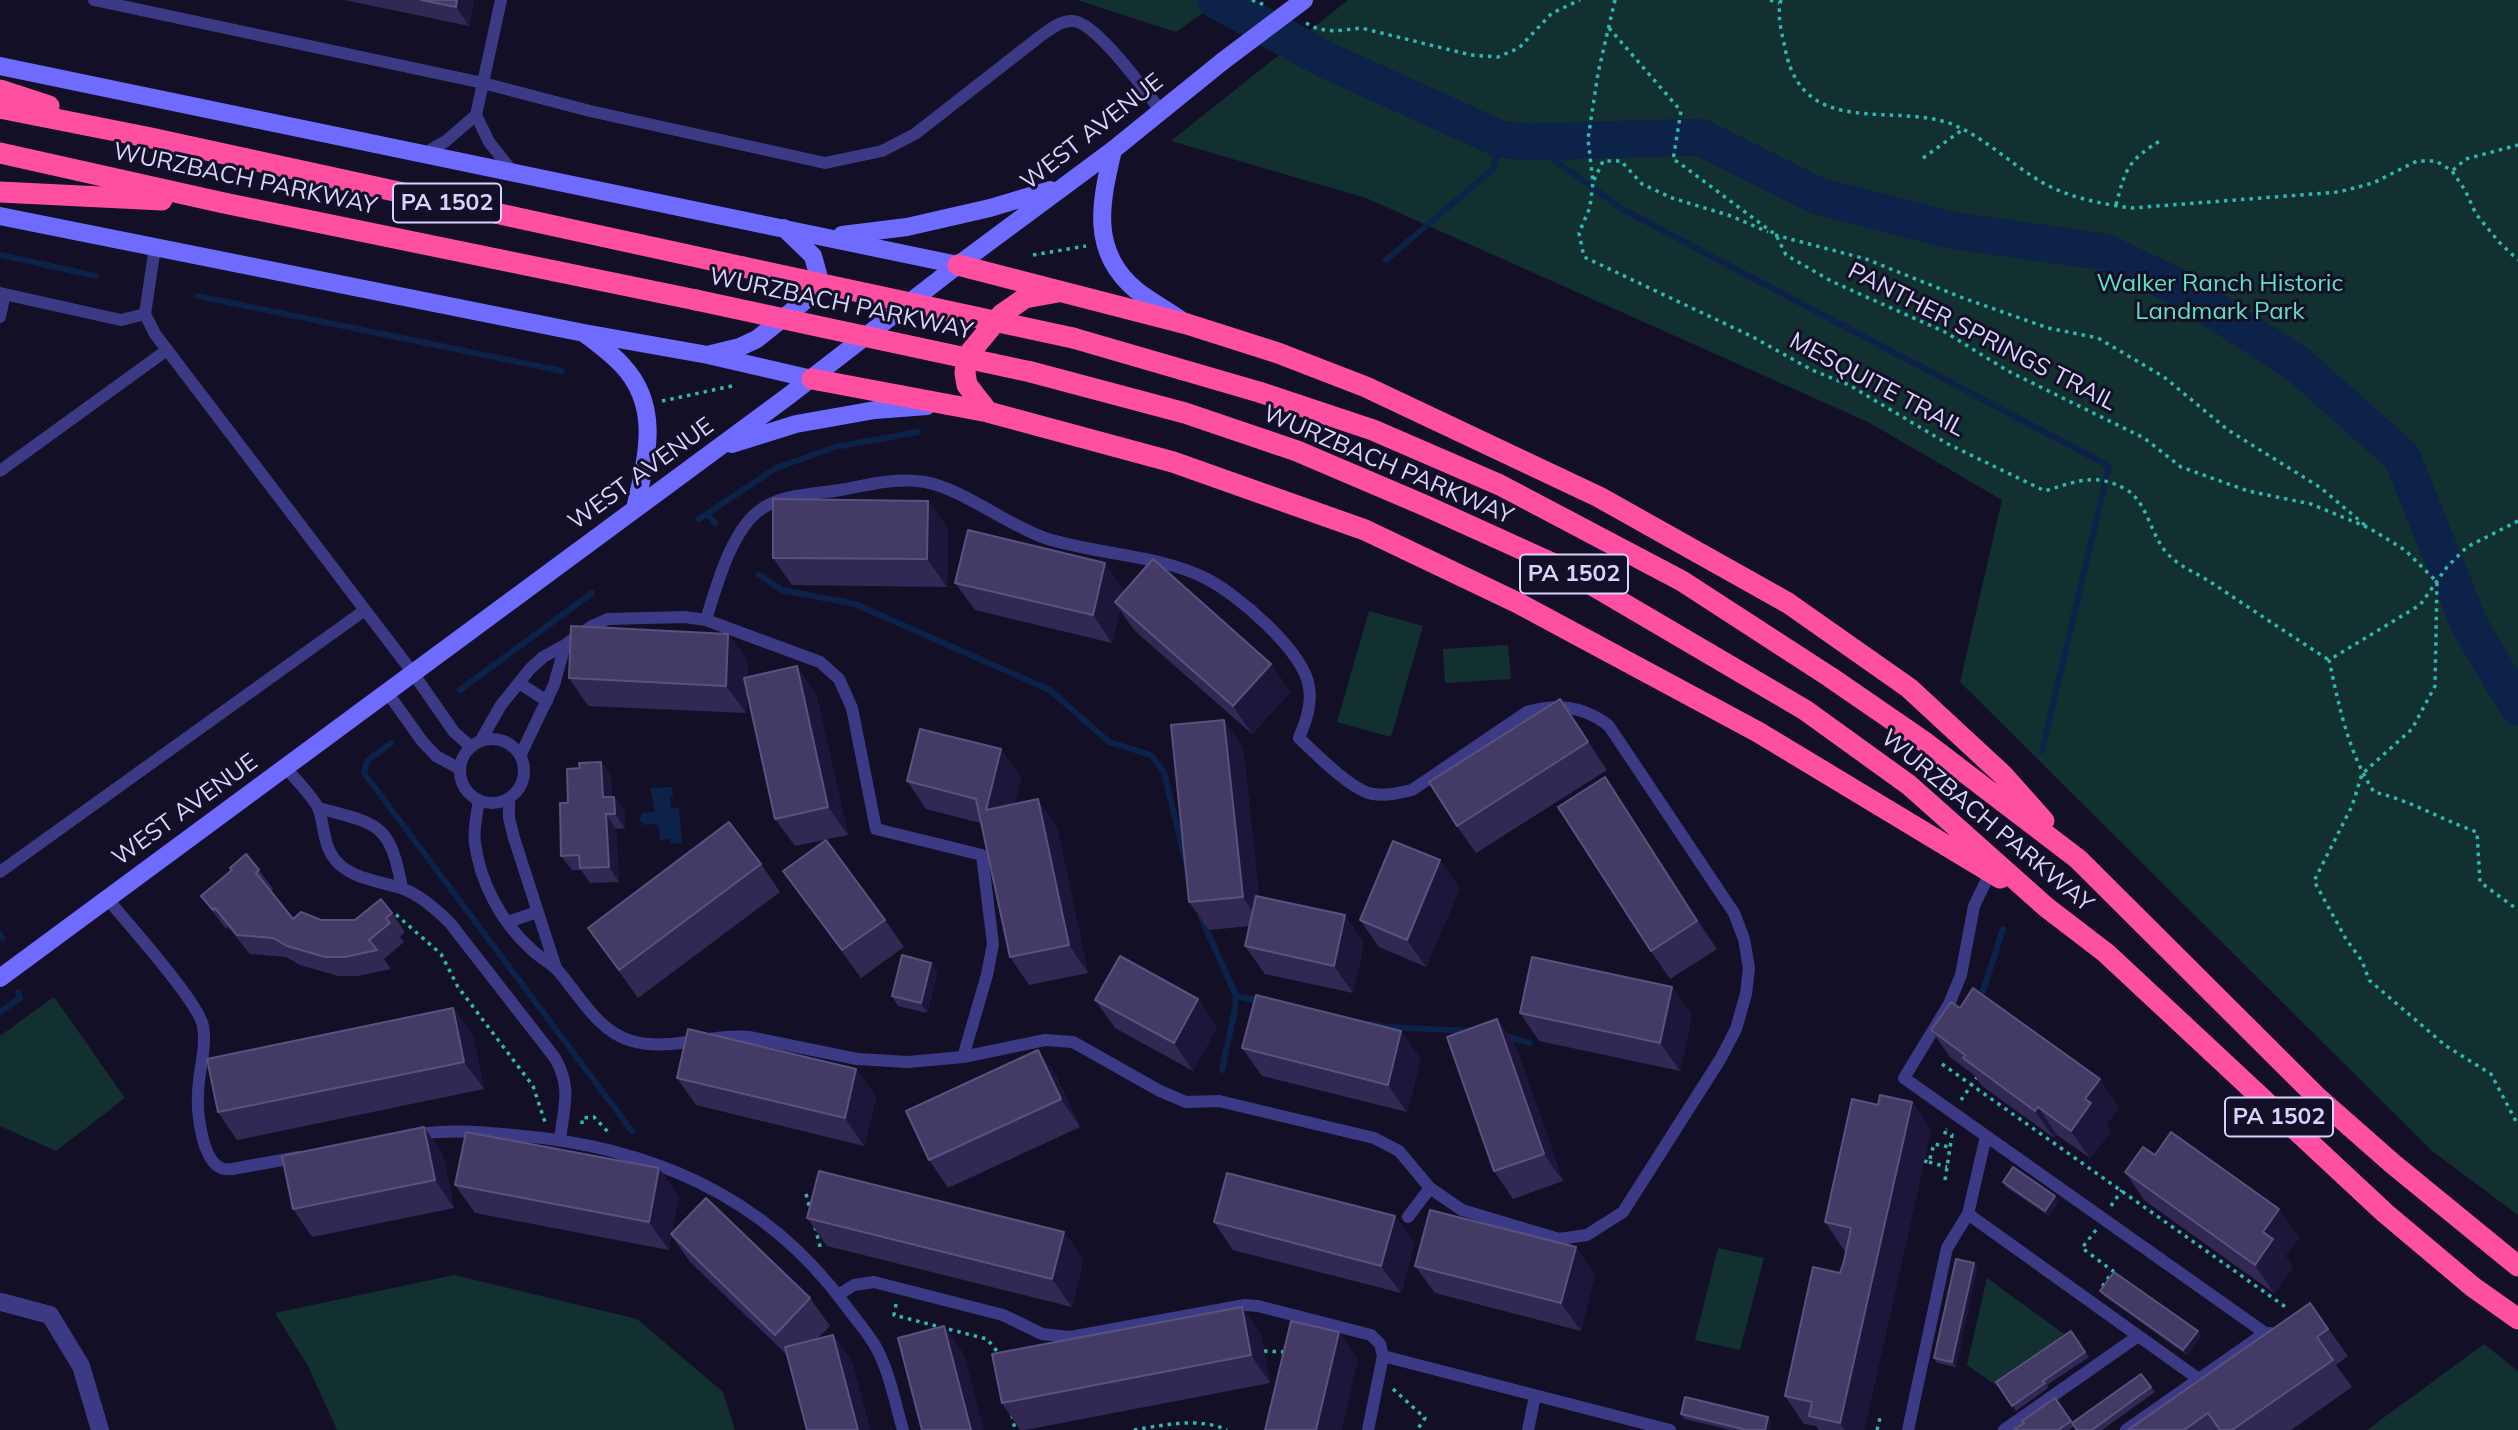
<!DOCTYPE html>
<html>
<head>
<meta charset="utf-8">
<style>
  body { margin:0 }
  canvas { display:block; background:#130f26 }
</style>
</head>
<body>
<canvas width="2518" height="1430"></canvas>
<script>
const ctx = document.querySelector('canvas').getContext('2d');
ctx.lineJoin = 'round';
function paint(path, color) { ctx.fillStyle = color; ctx.fill(path, 'evenodd'); }
function strokePath(path, color, width, dash) { ctx.strokeStyle = color; ctx.lineWidth = width; ctx.lineCap = dash ? 'butt' : 'round'; ctx.setLineDash(dash || []); ctx.stroke(path); }
function label(font, color, halo, rows, align = 'center') {
  ctx.font = font + ' Mulish,sans-serif'; ctx.lineWidth = 6; ctx.setLineDash([]); ctx.textBaseline = 'middle'; ctx.strokeStyle = halo; ctx.fillStyle = color; for (const [text, x, y, turn = 0] of rows) {
    ctx.save(); ctx.translate(x, y); ctx.rotate((+turn || 0) * Math.PI / 180); ctx.textAlign = isNaN(turn) ? turn : align; if (halo) ctx.strokeText(text, 0, 0); ctx.fillText(text, 0, 0); ctx.restore();
  }
}
const green = new Path2D(`
  M1077,0h144l-45,32z
  M1348,0h1170v1215l-86,-64 -472,-469 42,-182 -132,-77 -504,-225 -195,-57z
  M1369,611l54,15 -32,111 -54,-15z
  M1508,645l3,34 -66,4 -2,-34z
  M54,997l71,101 -69,53 -56,-25v-90z
  M1718,1248l46,10 -24,92 -45,-10z
  M454,1275l183,44 86,73 12,38h-398l-29,-64 -33,-53z
  M1987,1278l77,56 -3,2 4,6 -66,45 -32,-22z
  M2484,1344l34,27v59h-151z`);
const water = new Path2D(`
  M672,787l1,10 -3,1 1,10h8l3,35 -11,1 -1,-5 -10,1 -1,-12 -3,-4 -11,1 -6,-5 3,-7 13,-1 -5,-24z`);
const stream = new Path2D(`
  M1529,142l95,68 485,256 -67,285
  M0,255l96,21
  M1386,260l106,-90 11,-31
  M198,296l364,75
  M707,514l8,9
  M699,519l77,-51 59,-21 83,-15
  M759,575l23,15 73,14 195,86 59,52 42,13 13,17 22,90
  M460,690l132,-97
  M391,743l-24,18 -3,12 268,358
  M1201,917l35,79 24,5
  M0,935l2,3
  M1980,1000l23,-71
  M0,1012l20,-14 -2,-6
  M1370,1024l15,3 86,4
  M1502,1035l28,8
  M1222,1070l13,-61 1,-13`);
const river = new Path2D(`
  M1216,0l110,60 174,79 29,3 171,-5 118,59 132,34 154,22 78,37 118,77 102,91 68,169 48,81`);
const path = new Path2D(`
  M1252,0l15,6
  M1615,0l-17,73 -10,66 5,43 -3,25 -11,26 5,24 167,79 61,34 37,15 99,59 97,47c32,-10 51,-19 82,-1 22,14 24,50 44,67 11,11 28,17 41,26 39,26 78,52 117,77
  M1770,0l9,3
  M1781,0c-5,17 2,36 5,53 20,87 110,48 168,72 31,13 57,39 86,56 26,16 61,23 92,27l207,-16 34,-9 44,-22h19l16,10 13,19 11,24 23,28 19,18
  M1306,23l12,6 17,2 26,-3 110,27 27,2 21,-9 33,-35 28,-13
  M1609,28l72,83 -8,49 5,2 98,73 10,20 47,27 112,50 63,39 136,67 37,29 67,24 63,13 58,24 36,22 32,32 -2,104 -23,43 -50,45 -10,32 -38,75 32,58 16,22 7,19 77,66 45,28 27,51
  M1923,158l39,-28
  M2453,170l13,-11 52,-14
  M1594,180l9,-19h18l21,23 30,14 59,18 37,16
  M2116,205c10,-39 13,-45 47,-66
  M1775,235l91,24 97,39 85,30 50,10 66,39 64,53 93,58 45,38
  M1033,255l53,-9
  M662,401l70,-15
  M2518,521l-51,26 -20,20 -27,38 -91,55c10,46 19,92 45,132 36,8 68,28 103,40l3,50 38,28
  M389,914l4,-2 48,42 17,33 75,99 12,36
  M1942,1064l345,244
  M1961,1100l16,-23
  M582,1124v-6l12,-1 15,16
  M1924,1161l5,1 5,-18 16,3
  M1929,1162l18,5
  M1945,1180l7,-45 -9,-3 4,-3
  M806,1194l5,19
  M2111,1206l11,-16
  M815,1227l6,23
  M2096,1230l-14,18 31,23 -13,19
  M896,1304l-2,11 93,24 14,17
  M1264,1351l21,1
  M1393,1389l32,29 -8,12
  M1012,1415l3,15
  M1134,1430c30,-5 65,-13 93,0
  M1877,1430l4,-16`);
const service = new Path2D(`
  M94,0l389,83 107,28 235,52 57,-12 33,-17 123,-96c10,-7 22,-18 35,-17 23,1 72,70 88,90
  M476,115l13,27 23,29
  M425,153l21,-12 30,-26 25,-115
  M155,247l-10,67 10,20 258,339 41,59 16,14
  M0,293l121,27 24,-6
  M0,317l5,-23
  M0,471l167,-121
  M519,683l28,18
  M387,692l35,49 14,15 24,13
  M460 771a32 32 0 1 1 64 0a32 32 0 1 1-64 0Z
  M481,740l20,-35 29,-36 13,-12 22,-12 27,-19 16,-7 77,-2 21,3 114,42 19,17 13,29 24,121 106,26 11,89 -6,31 -24,82
  M521,754l33,-69 11,-40
  M285,767c9,11 29,30 34,43 6,19 4,40 21,55 18,15 39,16 61,23 18,6 35,21 49,35l105,135c17,30 9,48 5,81
  M509,799v19l5,20 42,130
  M479,800c-2,14 -6,29 -4,43 5,39 26,79 56,106 9,9 21,14 29,24 20,24 40,60 72,68 38,11 78,-8 117,-4l108,22 51,3 55,-5 82,-17 28,2 87,49 26,11 33,-1 155,37 25,13 31,37 32,22 97,29 28,-4 36,-23 98,-154 15,-29 10,-35 3,-26 -5,-29 -10,-26 -125,-187c-25,-20 -52,-23 -82,-14l-115,78c-13,3 -25,6 -39,4 -21,-3 -58,-41 -74,-56 7,-17 13,-33 10,-51 -5,-36 -73,-94 -104,-109 -45,-23 -111,-24 -160,-40 -40,-14 -82,-49 -120,-56 -28,-5 -57,3 -85,8 -24,4 -56,4 -77,18 -31,19 -47,79 -57,112
  M318,808c62,16 72,16 84,80
  M0,872l365,-262
  M1990,873l-16,33 -13,69 -12,29 -45,74 361,255
  M107,898c19,24 91,103 96,128 4,23 -5,46 -5,69 -1,18 4,65 23,73 4,2 8,1 11,1l67,-12
  M508,922l29,-10
  M413,1135c34,-6 66,-3 100,0 135,11 251,59 333,171 10,14 23,28 31,43 13,25 18,54 26,81
  M1968,1214l232,166
  M1408,1217l22,-29
  M838,1295l16,-10 20,-3 129,33 39,19 28,3 175,-32 13,1 113,29 9,9 3,12 -15,74
  M1383,1356l287,74
  M1528,1430l7,-34
  M1908,1430l39,-182 21,-34 18,-78
  M2004,1430l134,-94
  M2126,1430l139,-97h5`);
const minor = new Path2D(`
  M1,1302l49,13 31,51 19,64`);
const secondary = new Path2D(`
  M0,66l958,199
  M1113,150c-12,51 -24,101 23,140 14,11 31,20 45,30
  M0,216l584,117 124,22 104,24
  M842,235l65,-8 83,-19 60,-18
  M584,333c13,10 27,20 38,32 40,42 24,94 13,144
  M711,354l29,-7 17,-8 55,-44 6,-21 -5,-18 -29,-28
  M732,444l64,-20 79,-14 52,-4
  M0,978l787,-581 171,-132 155,-115 110,-89`);
const motorway = new Path2D(`
  M0,90l49,16
  M0,108l151,30 592,129
  M0,153l224,50 472,97
  M0,192l162,8
  M958,265l229,59 91,29 88,34 233,110 189,106 121,85 94,87 41,46
  M1073,338l186,54 114,38 127,55 182,96 148,96 96,66 152,116 240,239 75,66 125,102
  M1031,372l154,41 112,38 129,55 137,62 242,142 104,75 137,122 60,46 279,260 88,74 45,32
  M812,379l176,33 185,50 192,68 153,73 240,129 242,146
  M988,412l-21,-27 -2,-12 2,-17 35,-42 23,-16 33,-6`);
const secondaryBridge = new Path2D(`
  M1223,61l81,-61`);
const motorwayBridge = new Path2D(`
  M743,267l330,71
  M696,300l335,72`);
const wall = new Path2D(`
  M344,0h130l-5,26z
  M928,501l20,28 -1,58 -155,-2 -19,-27z
  M955,583l170,8 146,73 19,28 -38,42 -118,-104 -14,-20 -8,33 -137,-33z
  M728,634l20,27 -1,16 69,17 32,141 -53,11 -20,-27 -28,-129 -1,23 -158,-7 -19,-28z
  M1560,699l47,71 -131,83 -19,-27z
  M1243,747l16,149 86,19 19,28 -11,50 -88,-19 -20,-28 5,-20 -41,4 -20,-28z
  M601,762l10,14 1,21h2l11,14v17l-9,1 3,53 -29,1 -9,-13h-9l-11,-14 7,-53 12,-35z
  M1021,777l-7,27 43,23 31,146 -59,12 -19,-28 -29,-134 -55,-14 -19,-28z
  M1605,777l19,28 93,144 -47,30 -19,-28z
  M761,864l19,28 -142,106 -50,-70z
  M259,870l14,19 -3,2 23,28 28,1h34l37,-7 13,19 -5,5 4,5 -20,17 7,10 -33,7h-20l-38,-11 -14,-8 -36,-3 -22,-27 -2,2 -25,-33z
  M783,871l102,49 19,27 -43,31z
  M1460,888l-34,79 -47,-20 -19,-27z
  M931,963l6,10 -10,40 -29,-7 -6,-10z
  M1198,999l19,28 -24,44 -78,-43 -20,-28z
  M453,1008l20,28 11,53 -247,51 -19,-28z
  M1520,1013l172,2 -12,56 -141,-30z
  M1497,1019l19,28 47,134 -50,18 -19,-28z
  M1931,1030l188,77 -13,18 5,6 -21,27 -33,-23 -3,3 -72,-52 -8,-11 -24,-18z
  M1242,1048l179,11 -14,53 -145,-36z
  M1038,1050l19,28 23,49 -132,61 -19,-28z
  M856,1069l20,28 -12,49 -168,-41 -19,-27z
  M1912,1102l19,28 -67,300h-45l-3,-4 -12,-2 -19,-28 55,-123 4,-12 2,-11h-2l-19,-28 53,-117z
  M424,1127l19,28 11,53 -142,29 -19,-28z
  M2155,1155l144,82 -14,19 8,11 -19,26 -130,-93 -19,-28z
  M2003,1182l56,19 -10,15 -43,-29z
  M455,1185l224,11 -7,37 138,65 20,28 -13,13 16,-4 19,27 18,68h-63l-20,-75 -97,-93 -19,-27 -2,15 -194,-37z
  M1395,1216l19,27 -13,50 -168,-43 -19,-28z
  M807,1218l257,14 19,28 -11,47 -245,-61z
  M1576,1247l19,28 -14,56 -146,-38 -20,-27z
  M1974,1263l3,5 -21,99 -19,-4 -3,-5z
  M2100,1291l101,45 -14,19 -83,-59z
  M2310,1303l38,53 -12,9 16,22 -61,43h-163z
  M1242,1307l19,28 9,48 -245,47h-5l-18,-27z
  M2071,1331l18,26 -42,28 1,3 -32,23 -20,-29z
  M2141,1374l14,18 -53,38h-25l-3,-4 -5,4h-55l41,-32 17,25z
  M1681,1414l87,3 3,5 -2,8h-38l-47,-11z`);
const shadedWall = new Path2D(`
  M457,0h17l-5,26 -13,-19z
  M928,501l20,28 -1,58 -20,-28z
  M1105,563l20,28 -10,11 5,8 -8,33 -19,-28z
  M728,634l20,27 -2,52 -20,-27z
  M1271,664l19,28 -38,42 -19,-28z
  M797,666l19,28 32,141 -20,-28z
  M1560,699l20,28 27,43 -19,-28z
  M1224,720l19,27 19,178 -19,-28z
  M1001,749l20,28 -16,60 -19,-27z
  M601,762l10,14 2,36 -10,-15z
  M1605,777l19,28 93,144 -20,-28z
  M614,797l11,14v17l-10,-14z
  M1038,799l19,28 31,146 -19,-28z
  M606,814l10,15 3,53 -10,-15z
  M1440,860l20,28 -34,79 -19,-27z
  M1345,915l19,28 -11,50 -19,-27z
  M931,963l6,10 -10,40 -6,-10z
  M1672,987l20,28 -12,56 -20,-28z
  M1198,999l19,28 -24,44 -19,-28z
  M453,1008l20,28 11,53 -20,-27z
  M1497,1019l19,28 47,134 -19,-27z
  M1401,1031l20,28 -14,53 -19,-27z
  M1038,1050l19,28 23,49 -19,-28z
  M856,1069l20,28 -12,49 -19,-28z
  M2100,1079l19,28 -13,18 5,6 -21,27 -19,-27 14,-32z
  M1912,1102l19,28 -67,300h-19l-5,-7z
  M2038,1107l19,28 -3,3 -19,-27z
  M424,1127l19,28 11,53 -19,-28z
  M659,1168l20,28 -10,54 -20,-28z
  M2055,1196l4,5 -10,15 -4,-5z
  M2279,1209l20,28 -14,19 8,11 -19,26 -19,-28 8,-33z
  M1395,1216l19,27 -13,50 -20,-27z
  M1064,1232l19,28 -11,47 -20,-28z
  M1576,1247l19,28 -14,56 -20,-28z
  M1974,1263l3,5 -21,99 -4,-5z
  M1242,1307l19,28 9,48 -19,-28z
  M944,1326l20,28 20,76h-13z
  M2198,1331l3,5 -14,19 -4,-5z
  M1339,1332l19,28 -16,70h-26z
  M833,1335l19,27 18,68h-12z
  M1768,1417l3,5 -2,8h-4z`);
const building = new Path2D(`
  M421,0h36l-1,7z
  M773,499l155,2 -1,58 -154,-1z
  M968,530l137,33 -12,52 -138,-32z
  M1153,559l118,105 -38,42 -118,-104z
  M571,626l157,8 -2,52 -157,-8z
  M797,666l31,141 -53,12 -31,-141z
  M1560,699l28,43 -131,84 -28,-44z
  M1224,720l19,177 -54,5 -18,-177z
  M920,729l81,20 -15,61 52,-11 31,146 -59,12 -34,-158 -69,-18z
  M601,762l2,35h11l1,17h-9l3,53 -29,1 -1,-13 -18,1 -1,-53h8l-1,-34 13,-1 -1,-5z
  M1605,777l92,144 -46,30 -93,-144z
  M729,822l32,42 -142,106 -31,-42z
  M826,840l59,80 -43,30 -59,-79z
  M1393,841l47,19 -33,80 -47,-20z
  M246,854l13,16 -3,3 37,46 8,-7 20,8h34l26,-21 11,14 -6,5 4,5 -21,17 8,10 -32,7h-20l-38,-11 -14,-8 -36,-3 -22,-27 -2,2 -12,-14 31,-26 -2,-2z
  M1256,896l89,19 -11,51 -89,-20z
  M902,955l29,8 -10,40 -29,-7z
  M1120,956l78,43 -24,44 -79,-43z
  M1532,957l140,30 -12,56 -140,-30z
  M1973,988l127,91 -15,20 6,4 -20,28 -33,-24 -3,4 -72,-53 2,-3 -34,-25 20,-28 9,6z
  M1256,995l145,36 -13,54 -146,-37z
  M453,1008l11,54 -246,50 -11,-53z
  M1497,1019l47,135 -50,17 -47,-134z
  M688,1029l168,40 -11,49 -168,-40z
  M1038,1050l23,49 -132,61 -23,-49z
  M1880,1095l32,7 -72,321 -31,-7 3,-14 -27,-6 28,-129 27,6 4,-12 7,-33 -26,-6 27,-123 26,6z
  M424,1127l11,53 -142,29 -11,-53z
  M466,1132l193,36 -10,54 -194,-37z
  M2171,1132l108,77 -16,23 10,7 -18,26 -130,-93 18,-25 12,8z
  M2013,1167l42,29 -10,15 -42,-29z
  M819,1171l245,61 -12,47 -245,-61z
  M1227,1173l168,43 -14,50 -167,-44z
  M706,1198l104,100 -35,37 -104,-101z
  M1430,1210l146,37 -15,56 -146,-37z
  M1956,1259l18,4 -22,99 -18,-4z
  M2114,1272l84,59 -15,19 -83,-59z
  M2310,1303l18,26 -11,8 16,23 -101,70h-12l-12,-17 -24,17h-56z
  M1242,1307l9,48 -249,48 -10,-49z
  M1291,1321l48,11 -23,98h-51z
  M944,1326l27,104h-49l-24,-92z
  M2071,1331l14,21 -42,29 2,2 -33,23 -16,-24z
  M833,1335l25,95h-51l-22,-83z
  M2141,1374l10,13 -59,43h-15l-5,-7z
  M1685,1397l83,20 -3,13h-18l-66,-16z
  M2055,1398l16,23 -13,9h-44l10,-7 -2,-2z`);
const shields = [
  [447,203,108],
  [1574,574,108],
  [2279,1117,108]
];
const shieldNames = [
  ["PA 1502",447,203],
  ["PA 1502",1574,574],
  ["PA 1502",2279,1117]
];
const streetNames = [
  ["WEST AVENUE",1092,132,-38],
  ["WURZBACH PARKWAY",245,179,12],
  ["WURZBACH PARKWAY",841,304,12],
  ["PANTHER SPRINGS TRAIL",1982,337,27],
  ["MESQUITE TRAIL",1877,385,28],
  ["WURZBACH PARKWAY",1388,465,23],
  ["WEST AVENUE",641,474,-36],
  ["WEST AVENUE",185,810,-36],
  ["WURZBACH PARKWAY",1987,821,40]
];
const parkNames = [
  ["Walker Ranch Historic",2220,284],
  ["Landmark Park",2220,312]
];
paint(green, '#12302f');
paint(water, '#0c2248');
strokePath(stream, '#0c2248', 6);
strokePath(river, '#0c2248', 37);
strokePath(path, '#2fb8b0', 3.5, [3.5, 5]);
strokePath(service, '#3d3a85', 12);
strokePath(minor, '#3d3a85', 18);
strokePath(secondary, '#6f6bff', 18);
strokePath(motorway, '#ff4fa3', 21);
strokePath(secondaryBridge, '#6f6bff', 18);
strokePath(motorwayBridge, '#ff4fa3', 21);
paint(wall, '#312854');
paint(shadedWall, '#1d163a');
paint(building, '#433a66');
strokePath(building, '#5a527e', 2);
for (const [x, y, w] of shields) { const box = new Path2D(); box.roundRect(x - w / 2, y - 19.5, w, 39, 5); ctx.fillStyle = '#130f26'; ctx.fill(box); strokePath(box, '#d9d4ff', 2); }
label('bold 23px', '#d9d4ff', null, shieldNames);
label('24px', '#d9d4ff', '#130f26', streetNames);
label('24px', '#5fe0c0', '#130f26', parkNames);
</script>
</body>
</html>
